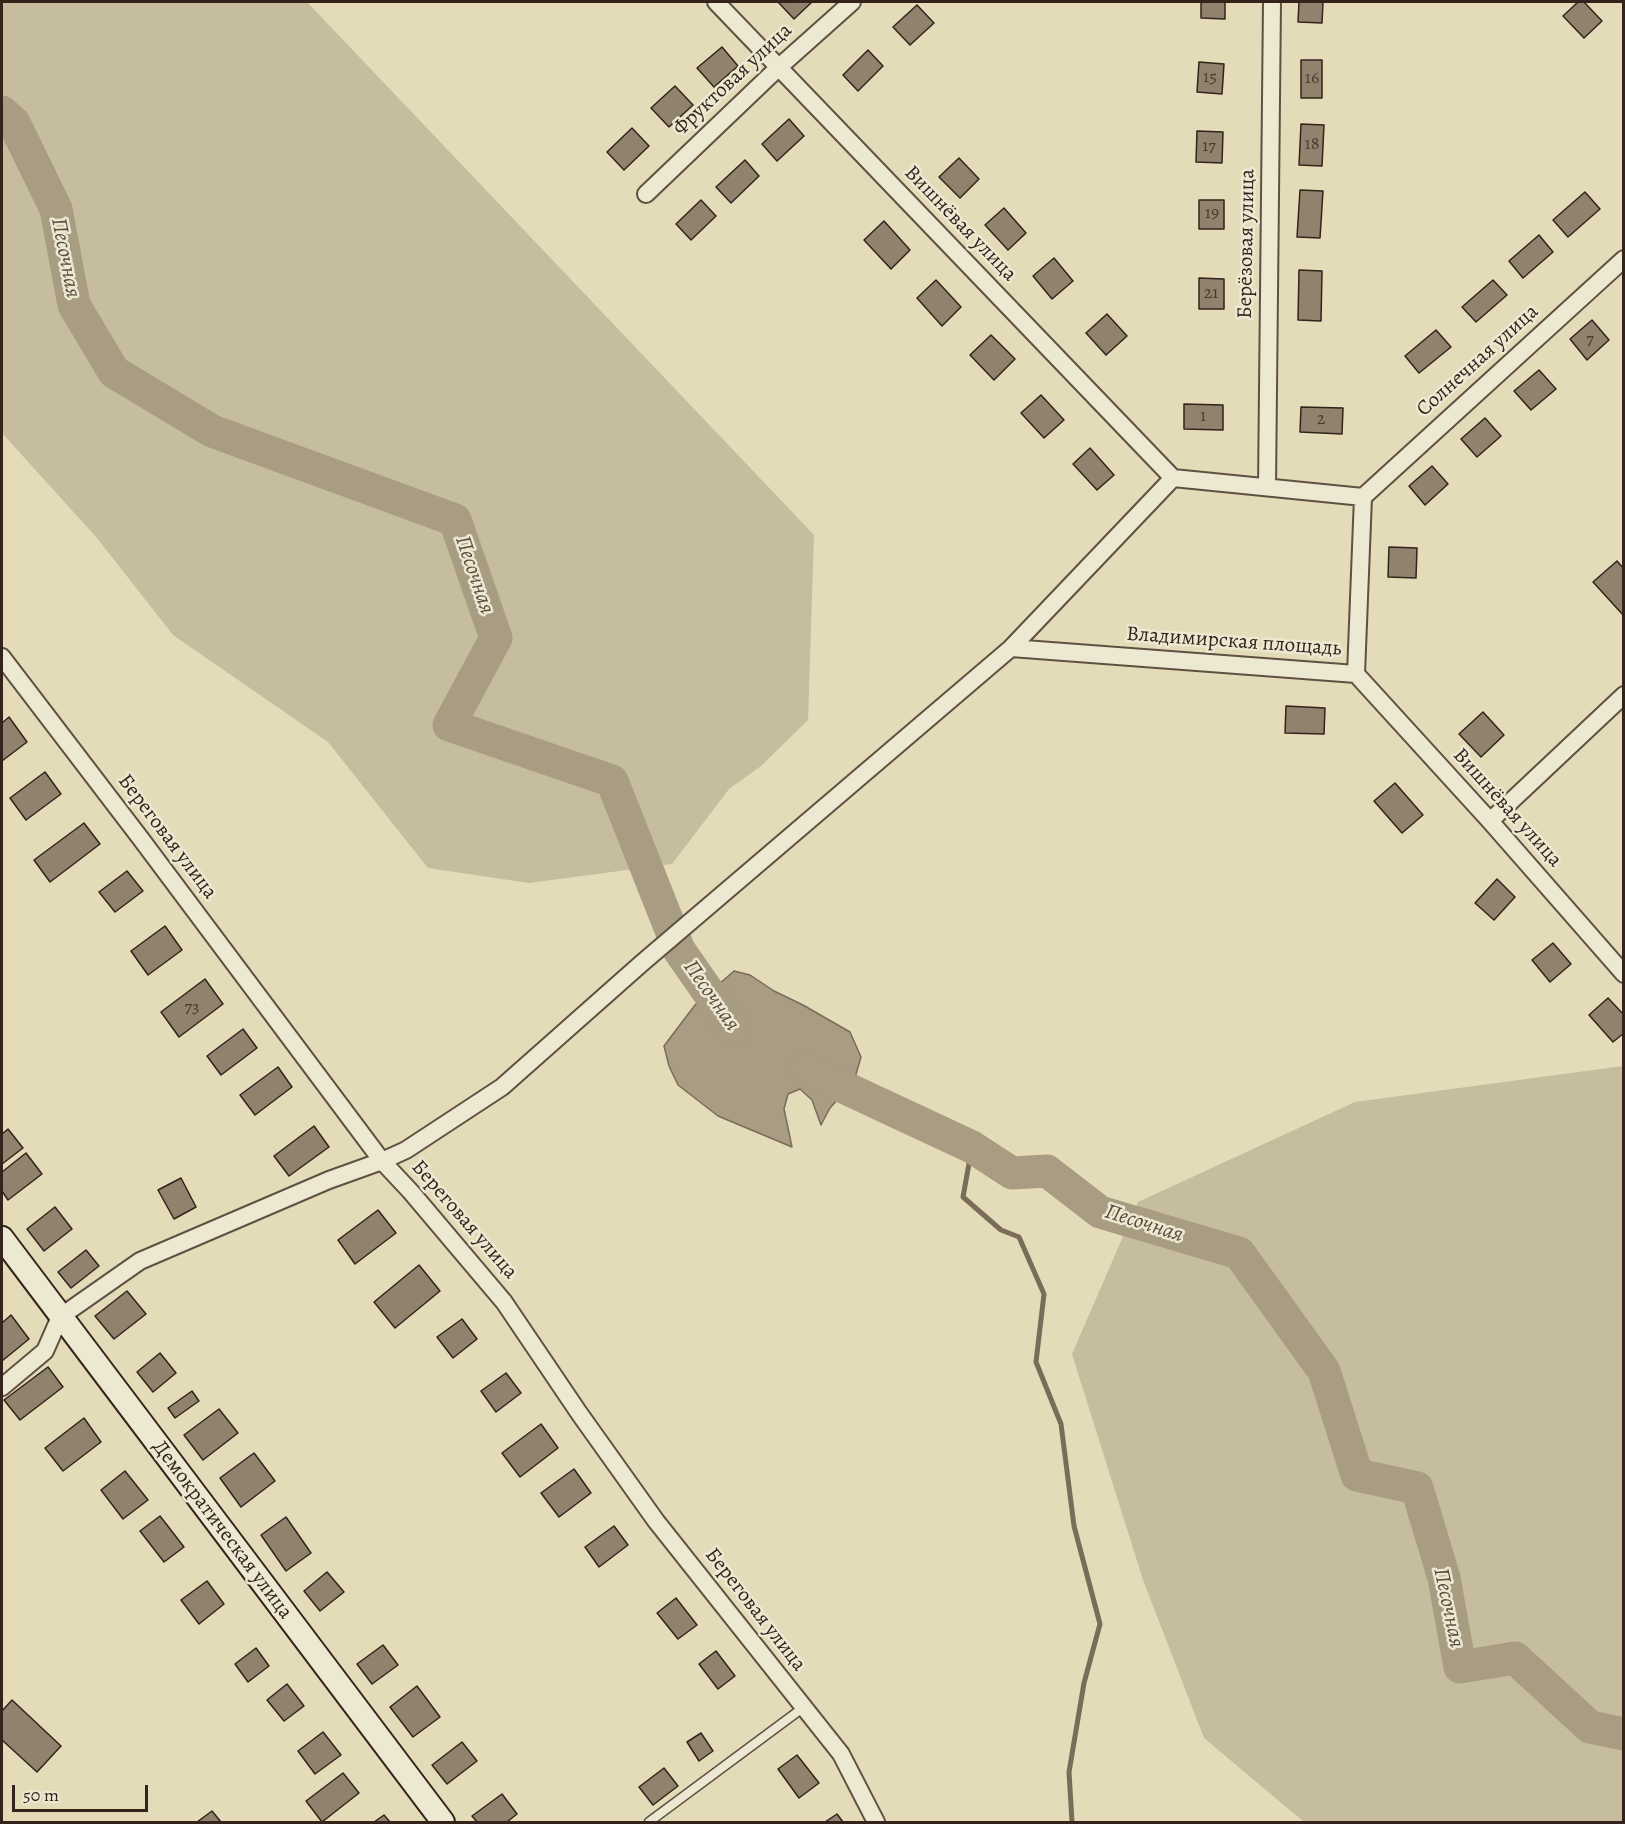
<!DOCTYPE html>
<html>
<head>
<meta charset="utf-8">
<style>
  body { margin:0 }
  #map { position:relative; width:1625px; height:1824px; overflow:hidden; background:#e4dbb9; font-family:Alegreya,serif }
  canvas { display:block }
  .frame { position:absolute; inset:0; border:3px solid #33231b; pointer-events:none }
  .scale { position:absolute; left:12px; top:1785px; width:136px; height:27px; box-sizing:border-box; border:3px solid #33231b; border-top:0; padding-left:8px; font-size:18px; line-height:21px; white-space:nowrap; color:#33231b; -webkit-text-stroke:4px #ede8d2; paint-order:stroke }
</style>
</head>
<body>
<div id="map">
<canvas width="1625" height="1824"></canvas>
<div class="frame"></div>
<div class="scale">50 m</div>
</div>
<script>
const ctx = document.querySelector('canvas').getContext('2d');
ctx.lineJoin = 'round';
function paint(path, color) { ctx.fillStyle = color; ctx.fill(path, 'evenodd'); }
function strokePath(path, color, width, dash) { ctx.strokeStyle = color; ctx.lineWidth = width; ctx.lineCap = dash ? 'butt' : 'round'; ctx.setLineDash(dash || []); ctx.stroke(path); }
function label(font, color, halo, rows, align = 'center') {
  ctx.font = font + ' Alegreya,serif'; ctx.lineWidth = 5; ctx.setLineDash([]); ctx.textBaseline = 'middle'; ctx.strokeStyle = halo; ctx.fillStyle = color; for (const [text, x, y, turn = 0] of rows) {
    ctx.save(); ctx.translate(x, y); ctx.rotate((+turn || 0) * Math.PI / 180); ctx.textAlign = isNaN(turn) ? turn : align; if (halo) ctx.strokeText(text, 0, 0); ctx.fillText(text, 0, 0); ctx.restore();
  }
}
const green = new Path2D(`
  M2,2h305l507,533 -6,185 -47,46 -32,23 -57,75 -143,19 -101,-15 -100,-126 -155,-107 -76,-97 -95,-105z
  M1623,1066v756h-319l-100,-84 -61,-158 -71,-226 66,-152 217,-100z`);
const water = new Path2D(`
  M734,971l16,4 24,16 29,14 47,27 11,25 -7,24 -24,27 -9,17 -9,-25 -12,-11 -12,5 -4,15 8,38 -74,-31 -40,-31 -9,-19 -5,-20 31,-41z`);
const stream = new Path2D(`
  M972,1147l-9,50 38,33 18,7 25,57 -8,68 25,62 13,102 26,98 -16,59 -15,89 3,50`);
const river = new Path2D(`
  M2,112l12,11 42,86 18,96 40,67 98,59 243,89 41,118 -47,87 163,56 67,169 55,79
  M807,1070l165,77 40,26 35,-2 53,41 139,41 85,118 33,104 60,13 27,90 16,89 55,-9 75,69 34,7`);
const building = new Path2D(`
  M778,2h34l-18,17z
  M1201,2h24v17l-24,-1z
  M1299,2h24l-1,21 -24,-1z
  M1578,2h6l18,19 -18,17 -21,-22z
  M917,5l17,18 -24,22 -17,-18z
  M722,47l16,19 -24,21 -17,-19z
  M868,50l15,16 -25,25 -15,-16z
  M1301,60h21v38h-21z
  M1199,62l25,2 -2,30 -25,-2z
  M675,86l18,19 -24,22 -18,-19z
  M789,119l15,17 -27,25 -15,-17z
  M1301,124l23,1 -2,41 -23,-1z
  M632,128l17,18 -25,24 -17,-18z
  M1197,131l26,1 -1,31 -26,-1z
  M959,158l20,21 -19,19 -21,-21z
  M745,160l14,16 -28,27 -15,-16z
  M1300,190l23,1 -3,47 -23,-1z
  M1585,192l15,17 -32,28 -15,-17z
  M701,200l15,16 -25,24 -15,-16z
  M1199,200h25v29h-25z
  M1004,208l22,25 -18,17 -23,-25z
  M884,221l26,29 -19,19 -27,-29z
  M1539,235l14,17 -30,26 -14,-17z
  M1054,258l19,23 -21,18 -19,-23z
  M1299,270l23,1 -1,50 -23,-1z
  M1199,278l25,1v30h-25z
  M936,280l25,27 -19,19 -25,-28z
  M1493,280l14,15 -31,27 -14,-15z
  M1107,314l20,22 -21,19 -20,-22z
  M1592,320l17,20 -22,20 -17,-21z
  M1436,330l15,17 -32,26 -14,-17z
  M991,335l24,24 -21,21 -24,-25z
  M1539,370l17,19 -25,21 -17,-19z
  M1041,395l23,25 -20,18 -23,-25z
  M1184,404l39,1v25l-39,-1z
  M1301,407l42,1 -1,26 -42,-2z
  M1485,418l16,18 -24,21 -16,-18z
  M1090,448l24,27 -17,15 -24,-26z
  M1432,466l16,18 -23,21 -16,-19z
  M1389,547l28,1 -1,30 -28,-1z
  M1617,561l7,8v47l-31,-34z
  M1286,706l39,2 -1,26 -39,-1z
  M1483,712l21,23 -23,22 -22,-23z
  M9,717l18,25 -25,19v-38z
  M45,772l16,22 -35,26 -16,-22z
  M1395,783l28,32 -21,18 -28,-32z
  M84,823l16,21 -50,38 -16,-22z
  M127,871l16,20 -28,21 -16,-20z
  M1497,879l18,18 -21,23 -19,-17z
  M165,926l17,24 -34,25 -17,-24z
  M1553,943l18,21 -21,18 -18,-22z
  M205,979l18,25 -44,33 -18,-25z
  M1608,998l16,17v18l-11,9 -24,-27z
  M243,1029l14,19 -36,27 -14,-19z
  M278,1067l14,20 -37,28 -15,-20z
  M314,1126l15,21 -40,29 -15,-20z
  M8,1129l15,19 -21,16v-30z
  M26,1153l16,21 -34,26 -6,-9v-19z
  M181,1178l15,29 -22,12 -16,-29z
  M55,1207l17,22 -28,22 -17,-22z
  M378,1210l18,23 -41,31 -17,-24z
  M86,1250l13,16 -28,22 -13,-16z
  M419,1265l21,26 -45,37 -21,-26z
  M127,1291l19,23 -32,25 -19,-23z
  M11,1315l18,24 -27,22v-38z
  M462,1319l15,20 -24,19 -16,-21z
  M160,1353l16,20 -23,19 -16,-20z
  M48,1367l15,20 -43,33 -16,-20z
  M506,1373l15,20 -25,19 -15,-21z
  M192,1391l7,10 -24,17 -7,-10z
  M219,1409l19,24 -35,27 -19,-25z
  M84,1418l17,24 -38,29 -18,-23z
  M541,1424l17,24 -38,29 -18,-24z
  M254,1453l21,28 -34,26 -21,-29z
  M574,1469l17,24 -32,24 -18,-24z
  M125,1471l23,29 -25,19 -22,-29z
  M160,1516l24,31 -20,15 -24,-31z
  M286,1517l25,36 -25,18 -25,-36z
  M614,1526l14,19 -29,22 -14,-20z
  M327,1572l17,20 -24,19 -16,-20z
  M207,1581l17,23 -25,20 -18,-24z
  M676,1598l21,27 -19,14 -21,-26z
  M383,1645l15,20 -26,19 -15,-20z
  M256,1648l13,18 -21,16 -13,-18z
  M716,1651l19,25 -17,13 -19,-25z
  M287,1684l17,22 -20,15 -17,-21z
  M417,1686l23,31 -27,20 -23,-30z
  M12,1700l49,46 -24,26 -35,-32v-29z
  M323,1732l18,23 -26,19 -17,-23z
  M701,1733l12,18 -14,10 -12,-19z
  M462,1742l15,19 -30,23 -15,-19z
  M797,1755l22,28 -20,15 -21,-29z
  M664,1768l14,18 -25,19 -14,-18z
  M343,1773l16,20 -37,29 -16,-21z
  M502,1794l15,20 -10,8h-30l-5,-6z
  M212,1811l9,11h-24z
  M837,1814l6,8h-18z
  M384,1815l6,7h-16z`);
const lane = new Path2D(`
  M649,1822l155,-115`);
const street = new Path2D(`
  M716,2l457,476
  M646,194l132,-126 74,-66
  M1173,478l190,19
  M1267,487l5,-485
  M1363,497l261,-238
  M1011,648l345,26
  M2,657l139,182 241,322 29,31 93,110 75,111 77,108 185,233 35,68
  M1356,674l134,147 134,153
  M1356,674l7,-177
  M1490,821l134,-126
  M2,1387l43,-36 15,-34 80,-56 189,-81 53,-19 24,-11 96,-63 140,-124 369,-315 162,-170`);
const secondary = new Path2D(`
  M2,1238l441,584`);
const numberNames = [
  ["15",1210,78],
  ["16",1312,79],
  ["18",1312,145],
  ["17",1209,147],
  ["19",1212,214],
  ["21",1211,294],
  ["7",1590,340],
  ["1",1203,417],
  ["2",1321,420],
  ["73",192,1008]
];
const streetNames = [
  ["Фруктовая улица",733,80,-43],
  ["Вишнёвая улица",960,224,46],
  ["Берёзовая улица",1247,244,-89],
  ["Солнечная улица",1478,361,-42],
  ["Владимирская площадь",1234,642,4],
  ["Вишнёвая улица",1507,808,48],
  ["Береговая улица",167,837,53],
  ["Береговая улица",464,1220,49],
  ["Демократическая улица",222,1530,53],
  ["Береговая улица",755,1610,52]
];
const waterNames = [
  ["Песочная",65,258,79],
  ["Песочная",474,575,71],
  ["Песочная",711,996,55],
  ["Песочная",1144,1224,18],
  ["Песочная",1448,1608,78]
];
paint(green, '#c6bc9e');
paint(water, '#a89c83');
strokePath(water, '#796c59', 1.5);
strokePath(stream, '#796c59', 5);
strokePath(river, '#a89c83', 33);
paint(building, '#8f836d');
strokePath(building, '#33231b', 1.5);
strokePath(lane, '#5f5142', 11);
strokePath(street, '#5f5142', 20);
strokePath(secondary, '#33231b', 26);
strokePath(lane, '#ede8d2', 8);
strokePath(street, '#ede8d2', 16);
strokePath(secondary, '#ede8d2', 22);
label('18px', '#4a3b30', null, numberNames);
label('21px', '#33231b', '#ede8d2', streetNames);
label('italic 22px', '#5c4d3f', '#ede8d2', waterNames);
</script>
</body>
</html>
